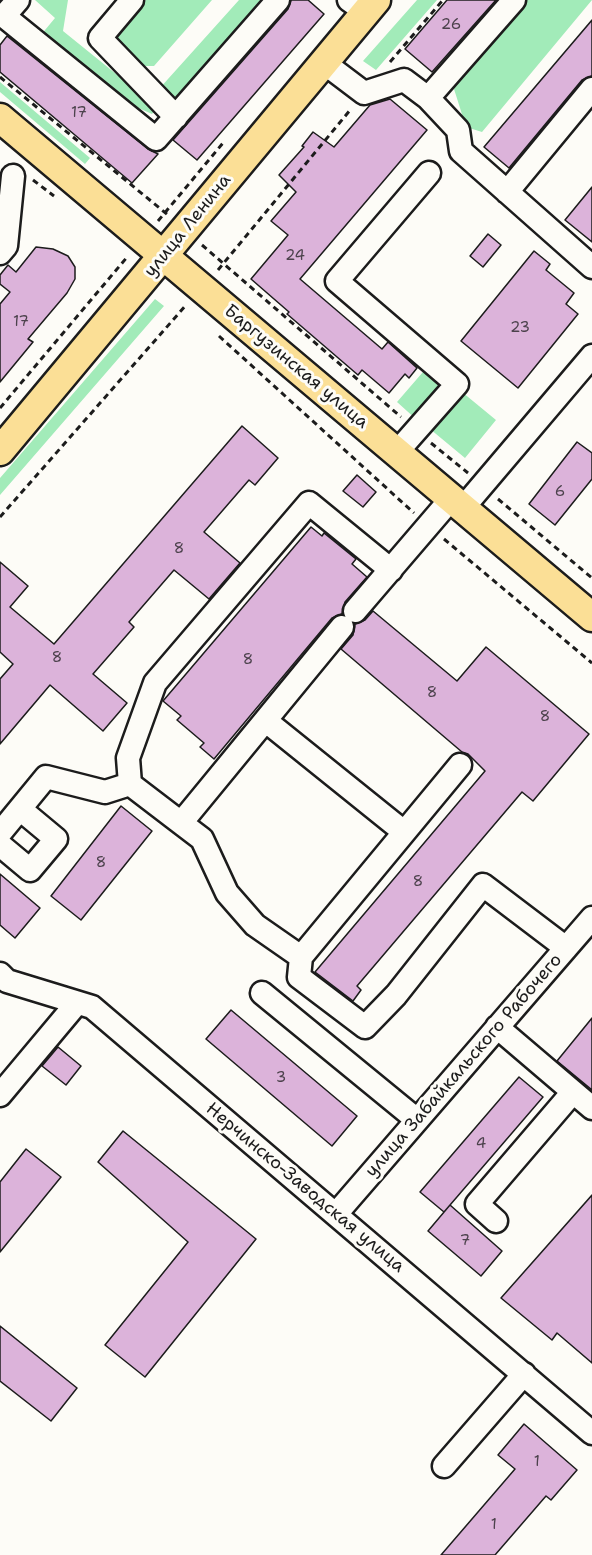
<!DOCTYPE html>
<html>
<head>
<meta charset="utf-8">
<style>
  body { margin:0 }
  canvas { display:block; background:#fdfcf7 }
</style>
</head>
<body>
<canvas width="592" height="1555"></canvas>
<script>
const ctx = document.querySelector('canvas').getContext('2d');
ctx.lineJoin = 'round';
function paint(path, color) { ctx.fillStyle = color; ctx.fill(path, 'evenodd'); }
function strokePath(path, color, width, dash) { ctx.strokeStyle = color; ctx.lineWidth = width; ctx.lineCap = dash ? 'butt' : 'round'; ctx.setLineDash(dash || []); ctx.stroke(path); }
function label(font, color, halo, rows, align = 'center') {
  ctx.font = font + ' "Shantell Sans",sans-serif'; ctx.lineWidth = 6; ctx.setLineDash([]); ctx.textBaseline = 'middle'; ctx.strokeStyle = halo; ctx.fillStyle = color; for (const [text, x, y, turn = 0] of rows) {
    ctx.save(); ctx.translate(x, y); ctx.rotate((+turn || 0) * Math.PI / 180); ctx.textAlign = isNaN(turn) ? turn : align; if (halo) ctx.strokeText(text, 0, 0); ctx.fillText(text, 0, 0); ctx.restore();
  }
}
const green = new Path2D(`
  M35,0h33l-5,31 94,76 -5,7 -34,-15 -78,-63 15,-18z
  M146,0h66l-58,66h-9l-30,-24 -1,-7z
  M239,0h33l-96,106 -17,-17z
  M417,0h20l-61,70 -13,-9z
  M521,0h71l-110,132 -16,-5 -12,-38 7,-21z
  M0,82l90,76 -5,6 -85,-72z
  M155,299l9,7 -164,189v-17z
  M429,365l21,18 -33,37 -20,-18z
  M462,392l34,28 -31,38 -35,-29z`);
const building = new Path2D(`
  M291,0h17l16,14 -127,146 -24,-20 115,-131z
  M447,0h49l-64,72 -27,-23z
  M592,20v56l-10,4 -73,88 -25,-21z
  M7,36l141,113 10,5 -26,29 -132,-111v-27z
  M390,99l37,31 -127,149 82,70 6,-7 29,26 -8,10 -4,-4 -16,19 -27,-23 -4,5 -71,-61 2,-2 -38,-33 37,-44 -17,-14 25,-29 -17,-17 25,-28 -2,-1 11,-14 21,15 36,-42z
  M592,187v55l-27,-22z
  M488,234l13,11 -18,22 -13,-11z
  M36,247l17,2 15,7 7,11v12l-8,14 -39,46 5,3 -33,40v-78l10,-12 -10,-8v-9l8,-10 8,7z
  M534,251l16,13 -4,6 28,23 -8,11 12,10 -60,74 -57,-47z
  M242,426l36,32 -23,27 -6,-5 -45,52 36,31 -31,36 -35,-29 -45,52 5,5 -41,47 34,29 -24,28 -53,-46 -50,59v-65l13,-15 -13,-12v-90l28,24 -18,21 44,37z
  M577,442l15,11v26l-37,46 -26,-21z
  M357,475l19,17 -13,15 -20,-16z
  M311,527l11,9 2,-3 32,26 -4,5 15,13 -22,25 -3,12 -10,4 -118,141 -14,-12 4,-4 -27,-23 4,-4 -18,-15z
  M373,611l84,70 29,-34 103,87 -56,67 -11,-9 -165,194 4,4 -8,11 -38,-29 170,-201 -17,-17 -6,-2 -121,-103 12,-14 2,-11 10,-4z
  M121,806l31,25 -71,89 -30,-24z
  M0,874l40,34 -25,30 -15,-13z
  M231,1010l126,106 -25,30 -126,-107z
  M592,1018v72l-35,-29z
  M58,1047l23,19 -15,19 -24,-19z
  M519,1077l24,20 -99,115 -24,-20z
  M123,1131l133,108 -111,138 -40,-32 83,-103 -90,-80z
  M26,1149l35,28 -61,75v-70z
  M592,1195v168l-35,-30 -5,7 -51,-42z
  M450,1205l52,46 -21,25 -53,-45z
  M0,1326l77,62 -26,33 -51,-40z
  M524,1424l53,46 -26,30 -5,-4 -51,59h-54l74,-86 -17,-14z`);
const path = new Path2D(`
  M390,62l53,-62
  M0,77l168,138
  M33,180l21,16
  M158,221l65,-78
  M202,245l199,172
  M218,270l133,-161
  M219,336l195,177
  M0,408l128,-152
  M431,443l37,30
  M498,499l94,79
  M0,517l187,-213
  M444,539l148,124`);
const minor = new Path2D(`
  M18,0l-14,16 152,123 122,-139
  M132,0l-32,38 76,79
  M349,0l17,12
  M323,62l41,31 40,-13 24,18 30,32 3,21 131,116
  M428,98l86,-98
  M507,192l85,-103
  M0,253l6,-7 7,-70
  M397,452l60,-68 -120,-103 92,-108
  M463,508l129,-152
  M355,611l96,-112
  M342,627l-161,196 21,16 25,54 28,32 46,32 159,-192
  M266,721l138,111
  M181,823l-51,-39 -2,-26 27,-75 154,-180 82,67
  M0,833l46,-56 59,15 25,-8
  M0,845l30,25 26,-31 -36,-30
  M301,957l-2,20 66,50 31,-32 87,-110 83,63
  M0,974l7,7 85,26 500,426
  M262,993l155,127
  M497,1027l95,81
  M0,1095l77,-92
  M336,1214l256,-296
  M496,1221l-19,-17 96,-112
  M444,1466l80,-92`);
const major = new Path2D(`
  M0,118l592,499
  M0,451l376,-451`);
const numberNames = [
  ["26",451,25],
  ["17",79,113],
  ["24",295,256],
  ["17",21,322],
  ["23",520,328],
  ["6",560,492],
  ["8",179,549],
  ["8",57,658],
  ["8",248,660],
  ["8",432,693],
  ["8",545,717],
  ["8",101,863],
  ["8",418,882],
  ["3",281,1078],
  ["4",481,1144],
  ["7",465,1241],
  ["1",537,1462],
  ["1",494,1525]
];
const streetNames = [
  ["улица Ленина",188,226,-51],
  ["Баргузинская улица",296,367,40],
  ["улица Забайкальского Рабочего",464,1066,-49],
  ["Нерчинско-Заводская улица",305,1188,40]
];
paint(green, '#a2ebb9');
paint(building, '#dcb3da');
strokePath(building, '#1c1c1c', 1.5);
strokePath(minor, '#1c1c1c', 27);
strokePath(major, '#1c1c1c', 33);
strokePath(path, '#1c1c1c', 3, [6, 4.5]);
strokePath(minor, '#fdfcf7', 22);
strokePath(major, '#fbdf96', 28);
label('15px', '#4c424c', null, numberNames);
label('18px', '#1c1c1c', '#fdfcf7', streetNames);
</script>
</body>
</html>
